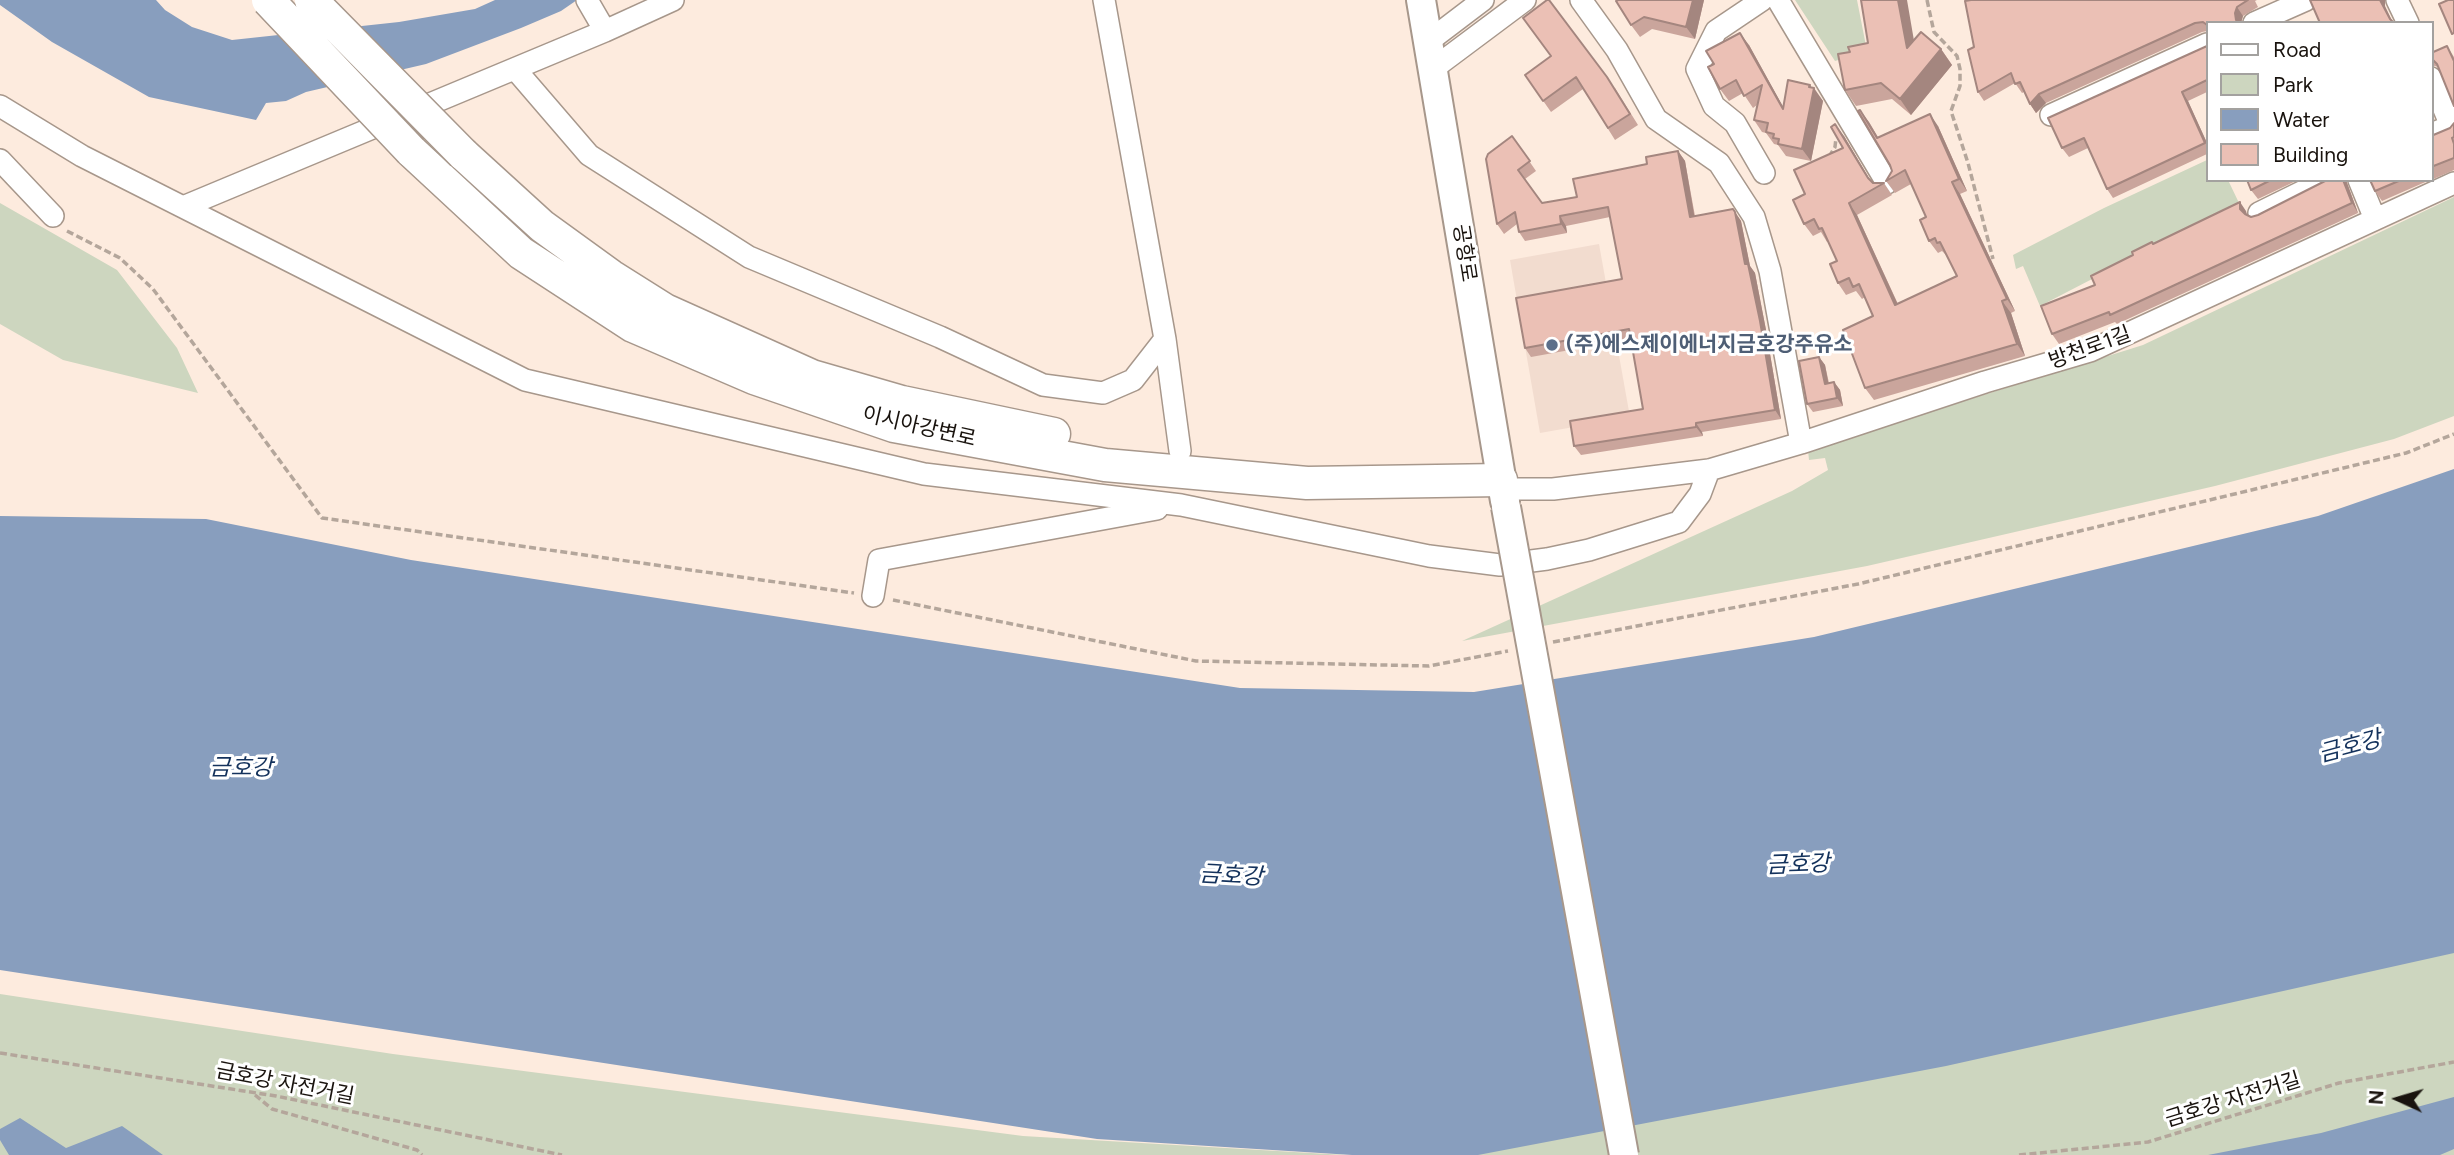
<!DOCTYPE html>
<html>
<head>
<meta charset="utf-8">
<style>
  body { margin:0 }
  #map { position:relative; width:2454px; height:1155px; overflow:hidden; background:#fdebde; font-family:Figtree,sans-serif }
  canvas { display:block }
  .legend { position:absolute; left:2206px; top:21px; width:228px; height:161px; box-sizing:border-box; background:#fff; border:2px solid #a3a19f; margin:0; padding:9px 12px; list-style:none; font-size:21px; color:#19130e }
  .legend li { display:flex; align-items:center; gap:14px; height:35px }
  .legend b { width:35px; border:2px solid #a3a19f }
  .north { position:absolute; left:2363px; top:1064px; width:70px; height:70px; -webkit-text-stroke:5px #fff; paint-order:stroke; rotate:274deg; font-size:19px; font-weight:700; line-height:28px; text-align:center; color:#19130e }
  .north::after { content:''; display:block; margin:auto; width:24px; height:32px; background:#19130e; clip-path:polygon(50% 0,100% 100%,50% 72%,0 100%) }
</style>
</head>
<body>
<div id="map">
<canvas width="2454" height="1155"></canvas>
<ul class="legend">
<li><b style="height:9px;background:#fff"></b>Road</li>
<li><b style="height:19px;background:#cdd6bf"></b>Park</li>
<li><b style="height:19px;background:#889ebe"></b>Water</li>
<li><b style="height:19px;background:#ebc0b5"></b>Building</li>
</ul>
<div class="north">N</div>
</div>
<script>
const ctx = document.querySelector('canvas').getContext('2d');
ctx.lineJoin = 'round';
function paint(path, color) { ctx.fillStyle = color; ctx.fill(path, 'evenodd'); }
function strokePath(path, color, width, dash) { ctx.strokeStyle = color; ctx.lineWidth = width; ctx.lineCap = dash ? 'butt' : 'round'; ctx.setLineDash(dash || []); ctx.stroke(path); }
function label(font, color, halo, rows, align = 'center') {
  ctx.font = font + ' Figtree,"Noto Sans KR",sans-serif'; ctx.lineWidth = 6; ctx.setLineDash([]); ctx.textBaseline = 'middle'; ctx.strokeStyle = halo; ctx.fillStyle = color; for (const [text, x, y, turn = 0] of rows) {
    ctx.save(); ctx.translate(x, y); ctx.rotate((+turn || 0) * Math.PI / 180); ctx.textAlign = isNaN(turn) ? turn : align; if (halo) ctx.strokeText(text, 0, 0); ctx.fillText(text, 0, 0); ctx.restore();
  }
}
const commercial = new Path2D(`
  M1599,244l31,173 -90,16 -30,-173z`);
const green = new Path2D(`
  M1795,0h62l10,51 -32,10z
  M2207,160v20h21l11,23 -199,103 -17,-40 -7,3 -3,-14 91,-47z
  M2454,197v219l-60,23 -179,47 -348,80 -405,75 330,-150 36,-21 -3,-12 -16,2 -1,-10 335,-105z
  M0,203l117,67 60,78 21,45 -135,-33 -63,-36z
  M2454,941v214h-983z
  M0,994l393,60 630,82 322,19h-1345z`);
const water = new Path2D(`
  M0,0h156l9,10 27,17 40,13 167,-18 76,-13 20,-9h82l-16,11 -40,17 -95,36 -120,28 -20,9 -20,2 -10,17 -107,-23 -97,-55 -52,-37z
  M2454,469v484l-508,113 -468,89h-126l-255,-16 -1097,-169v-454l206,3 205,41 829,128 234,4 340,-55 504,-121z
  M2454,1097v52l-14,6h-232l113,-22z
  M20,1118l46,30 56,-22 41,29h-154l-9,-15v-11z`);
const path = new Path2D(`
  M1927,0l7,32 23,24 3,13v17l-9,25 17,52 25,96
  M1829,157l6,-10 1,-9
  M67,231l53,27 33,31 169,229 532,75
  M893,600l303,61 233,5 79,-15
  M1553,642l305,-58 548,-131 48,-19
  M0,1053l276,43 286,59
  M255,1095l17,14 145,41 5,5
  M2019,1155l129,-13 191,-59 115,-21`);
const minor = new Path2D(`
  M587,0l18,31 68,-31
  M1581,0l36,50 39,69 63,44 35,54 16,54 31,172
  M1762,0l-46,31 -19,38 17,37 21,17 29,50
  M1778,0l109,183
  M2397,0l11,23
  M2254,23l52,-23
  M1429,41l54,-41
  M1434,68l91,-68
  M515,69l74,86 160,102 191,80 103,48 60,8 30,-13 32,-41 -61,-339
  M2431,78l20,48 -20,8
  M0,106l82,50 443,224 399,94 257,31 248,51 71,9 47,-6 42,-9 90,-28 21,-28 9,-24
  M2051,115l156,-71
  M0,160l53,56
  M2359,180l16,39
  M183,207l422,-176
  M2259,213l67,-33
  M1165,339l15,112
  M1503,489h50l156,-19 92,-27 184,-61 105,-31 364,-168
  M873,596l6,-36 278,-51`);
const major = new Path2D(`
  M1421,0l84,501`);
const highway = new Path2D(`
  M411,151l110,102 112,73 121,52 140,48 211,39 202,18 194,-3
  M463,154l79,72 69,50 54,34 147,66 90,26 152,32`);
const majorBridge = new Path2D(`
  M1506,507l118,648`);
const highwayBridge = new Path2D(`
  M268,0l143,151
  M311,0l152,154`);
const wall = new Path2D(`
  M1618,0h86l-9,39 -43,-10 -12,8 -9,-12z
  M1971,0h286l-2,1 3,6 -15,9 -2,7h-34v8l-5,1 -156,71 -10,10 -6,-9 -6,-12 -2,1 -7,-10 -31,18 -6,-9z
  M1914,40l27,9 11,16 -41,50 -19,-16 -36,7 -11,-16z
  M1749,45l34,62 29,-19 11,13 -12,60 -25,-5 -8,-11 -4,-1 -8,-11 -4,-1 -8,-12 3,-15 -4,3 -10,-15 -14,8 -9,-12 -6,-25z
  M2207,46v46l-19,9 19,42v11l-94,44 -6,-9 -19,-41 -19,9 -7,-9z
  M2447,46l7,11v49l-16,-39 -6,-2 -1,-2v-10z
  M1550,57l65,31 23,37 -23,15 -32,-51 -32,23 -26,-37z
  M1869,122l9,15 60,-11 29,65 -7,3 55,117 -4,2 14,43 -151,44 -9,-12 8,-72 -8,-19 -3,2 -6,-8 -10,4 -8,-12 -1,-22 -9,-20 -1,1 -6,-10 -8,4 -9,-12 1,-30 38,-46 1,-12 26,44 3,3h11l8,12 -35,20 41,89 59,-28 -10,-21h-1l-4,-4 -4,2 -9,-12 -3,-24 -15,-33 -16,9 -9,-12 6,-10 -2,-6z
  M2454,123v47l-23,10v-44l19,-8z
  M1512,136l24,35 -11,8 17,24 35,-6 70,-33 31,-13 7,10 10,55 38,-7 8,12 9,45 5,7 11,57 15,89 -79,13 1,4 -122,19 -7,-9 69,-37 -12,-70 -100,18 -6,-9 97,-69 -12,-62 -44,9 1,7 -42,8 -6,-9 -2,-8 -13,10 -7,-10z
  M2247,180h51l-40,19 -7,-9z
  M2327,180h19l12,33 -241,111 -2,-2 -56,22 -7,-10 43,-49 38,-30 20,-11 93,-33 1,4 4,2 7,-2z
  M2370,180h60l-48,21 -7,-10z
  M1819,357l6,8 4,18 5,-1 6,8 3,16 -30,6 -6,-8z`);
const shadedWall = new Path2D(`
  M1693,0h11l-9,39 -9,-12z
  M1898,0h9l11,64 -11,-16z
  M2380,0h5v6l8,17 -3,-4z
  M2237,7l6,9 -2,7h-3l-2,-3 -1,-7z
  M1740,33l9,12 42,76 -8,-12z
  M1941,49l11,16 -41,50 -11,-16z
  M1810,85l4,6v-3l9,13 -12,60 -9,-12z
  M2182,92l6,9 19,42v3z
  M2039,94l7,9 -10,10 -6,-9z
  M1860,110l9,12 16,28 -8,-12z
  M1930,114l8,12 29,65 -8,-12z
  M1835,124l9,12 32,54 -8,-12z
  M1678,151l7,10 11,65 -6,-9z
  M2343,180h3l12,33 -6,-10z
  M1952,182l8,12 55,117 -8,-12z
  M2240,202l6,9 1,7 -7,-9z
  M1849,203l8,12 47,103 -9,-13z
  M1735,212l6,9 9,45 5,7 11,57 15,89 -6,-9z
  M1560,216l6,10 1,7 -6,-9z
  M2002,301l9,12 14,43 -8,-12z
  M1819,357l6,8 5,27 -5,-8z
  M1834,382l6,8 3,16 -6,-8z
  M1696,423l6,9 1,4 -7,-9z`);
const building = new Path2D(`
  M1547,0h2l58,77 23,37 -22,14 -32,-51 -33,24 -18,-26 26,-19 -28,-38z
  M1618,0h75l-7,27 -42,-10 -13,8 -15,-24z
  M1861,0h37l9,48 14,-16 20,17 -41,50 -19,-16 -36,7 -7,-36 12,-2 -2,-5 20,-4z
  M1971,0h277l-11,7 -2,6 1,7 4,3h-33v2l-4,-3 -8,1 -156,71 -9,10 -10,-22 -5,2 -4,-11 -33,19 -10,-42 6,-3 -9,-46z
  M2310,0h70l10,19 4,4h-74z
  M2448,0h6v33l-2,1 -13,-30z
  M1740,33l43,76 5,-29 22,5 -1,2 5,1 -12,61 -24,-5 1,-5 -6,-1 1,-4 -8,-2 2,-9 -14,-3 8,-35 -18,11 -8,-16 -16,9 -12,-22 6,-3 -8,-13z
  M2207,46v34l-25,12 23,51 -98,46 -23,-51 -22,10 -14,-30z
  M2447,46l7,15v45l-17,-42 -6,-6v-5z
  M1860,110l17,28 53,-24 29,65 -7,3 55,117 -5,2 15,43 -152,44 -22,-58 30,-14 -14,-32 -6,3 -4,-9 -11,5 -8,-19 7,-3 -15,-33 -3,1 -5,-10 -10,5 -11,-24 12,-6 -11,-24 49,-22 -12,-21 4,-3 33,54 5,5h11l-35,20 46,102 62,-29 -17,-34 -3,1 -2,-5 -6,3 -9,-21 6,-3 -21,-47 -19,11 6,-10 -2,-6 -32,-54z
  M2454,123v14l-2,1 2,6v14l-23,9v-31l19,-8z
  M1512,136l18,25 -12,9 24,33 35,-6 -4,-18 74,-15 -1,-7 32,-6 12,66 43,-8 2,3 10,52h3l12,57 15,89 -79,13v4l-122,19 -4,-25 73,-12 -14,-80 -104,19 -9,-50 106,-19 -14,-72 -48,9 1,8 -42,8 -4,-20 -18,12 -11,-65 2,-5z
  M2247,180h24l-20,10z
  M2327,180h16l9,23 -242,112 -1,-3 -57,22 -11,-28 54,-21 -4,-9 42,-21 -1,-3 20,-10 1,2 87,-42v7l5,5 6,3 7,-2z
  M2370,180h31l-26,11z
  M1819,357l6,27 9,-2 3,16 -30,6 -8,-43z`);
const markers = [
  [1552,345,7,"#5c6f8a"]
];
const streetNames = [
  ["공항로",1464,253,81],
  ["방천로1길",2090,348,-20],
  ["이시아강변로",919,427,13],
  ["금호강 자전거길",285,1084,11],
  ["금호강 자전거길",2233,1100,-17]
];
const serviceNames = [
  ["(주)에스제이에너지금호강주유소",1566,345]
];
const waterNames = [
  ["금호강",2350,747,-15],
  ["금호강",241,768],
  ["금호강",1798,865,-2],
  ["금호강",1231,876,3]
];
paint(commercial, '#f2dccf');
paint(green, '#cdd6bf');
paint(water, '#889ebe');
strokePath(minor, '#a7978b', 24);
strokePath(major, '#a7978b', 32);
strokePath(highway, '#a7978b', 35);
strokePath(path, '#b4a69b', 3.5, [7, 3.5]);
strokePath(minor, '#fff', 21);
strokePath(major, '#fff', 28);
strokePath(highway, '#fff', 32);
strokePath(majorBridge, '#a7978b', 32, []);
strokePath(highwayBridge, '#a7978b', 35, []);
strokePath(majorBridge, '#fff', 28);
strokePath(highwayBridge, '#fff', 32);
paint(wall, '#caa59c');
paint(shadedWall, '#a4867f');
paint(building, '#ebc0b5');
strokePath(building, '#a4867f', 2);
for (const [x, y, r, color] of markers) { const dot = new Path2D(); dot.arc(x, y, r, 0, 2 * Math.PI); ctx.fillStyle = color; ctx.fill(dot); strokePath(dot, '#fff', 2.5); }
label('21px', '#19130e', '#fff', streetNames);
label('bold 21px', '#4e5e75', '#fff', serviceNames, 'left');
label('italic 23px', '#14325c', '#fff', waterNames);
</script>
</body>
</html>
